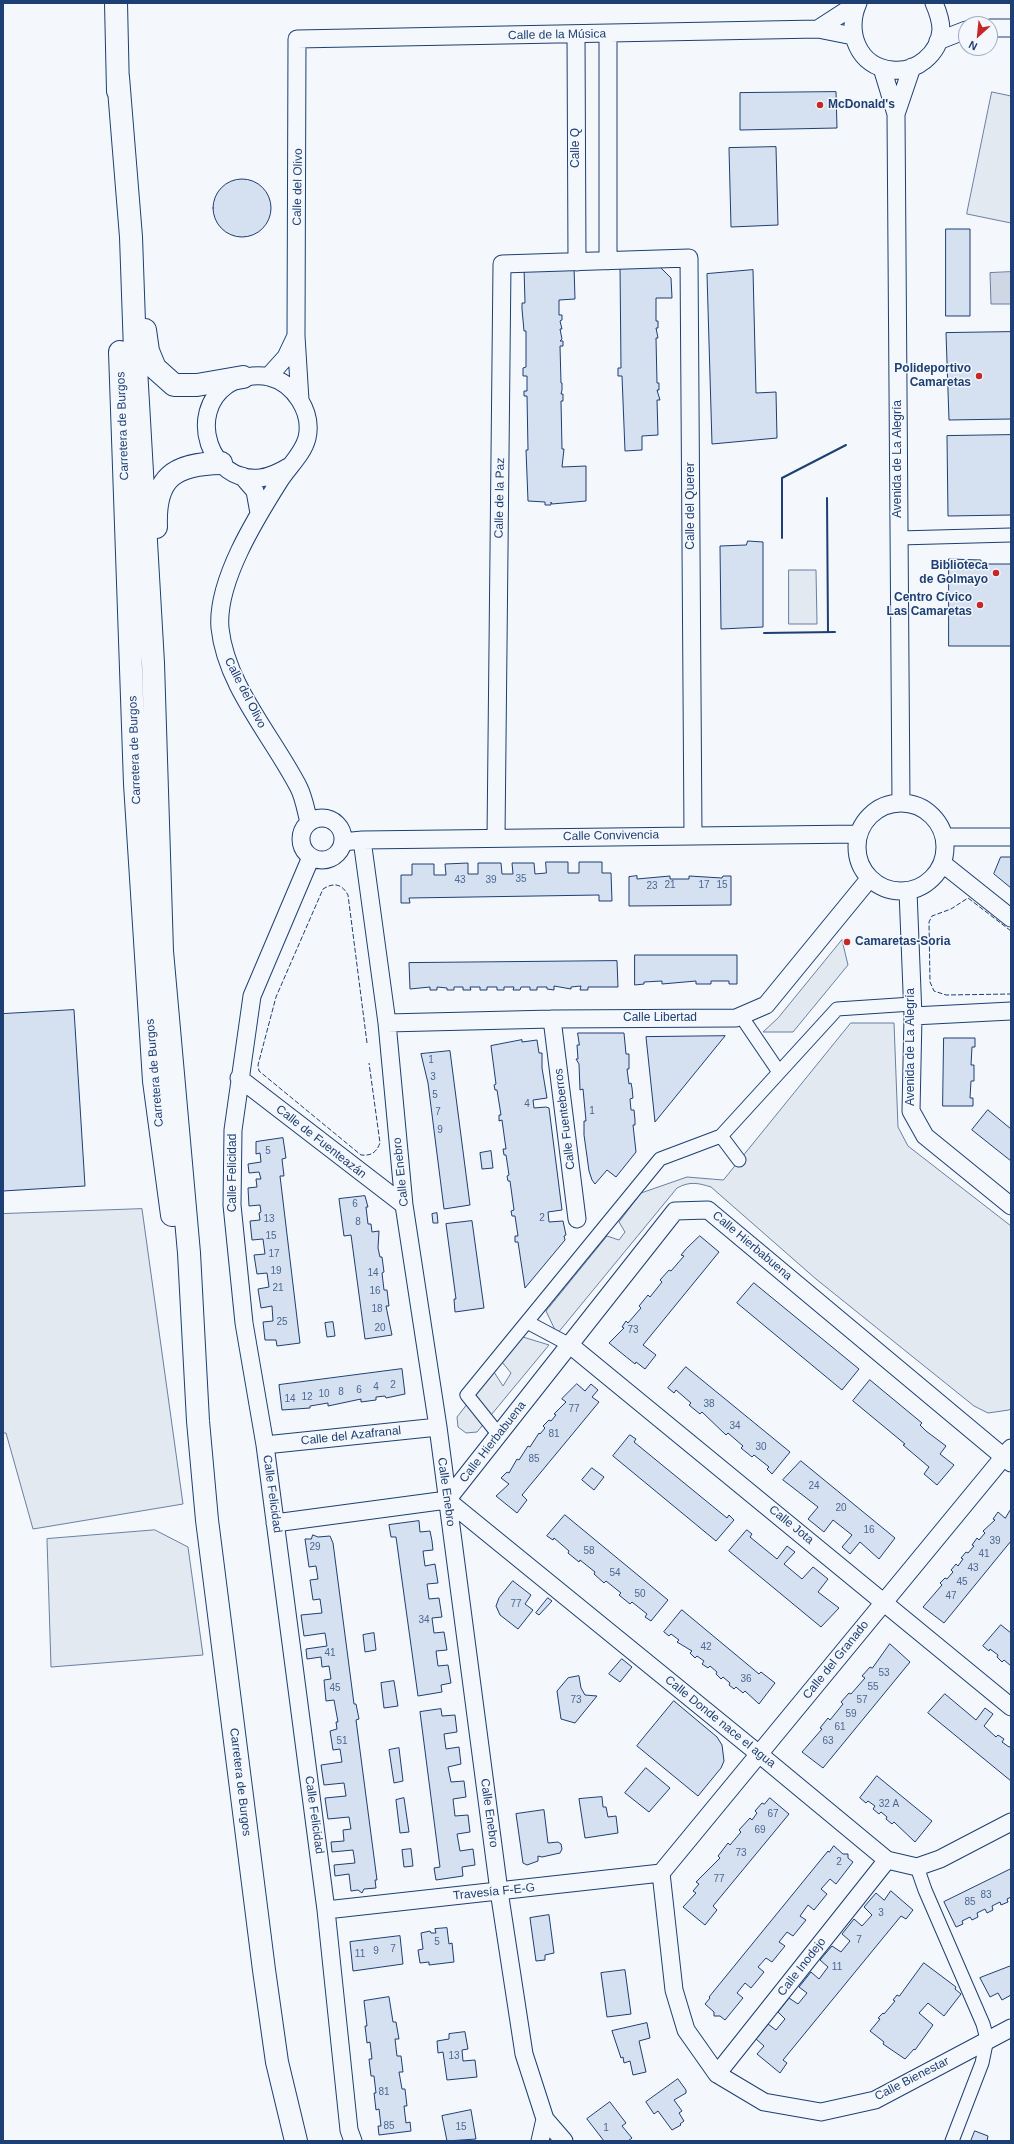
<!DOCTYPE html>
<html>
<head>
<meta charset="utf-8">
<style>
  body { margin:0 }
  #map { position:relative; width:1014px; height:2144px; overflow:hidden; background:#f4f7fb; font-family:Arial,sans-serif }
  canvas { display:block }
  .frame { position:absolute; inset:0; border:4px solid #1d3f73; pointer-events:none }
  .north { position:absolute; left:958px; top:16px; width:40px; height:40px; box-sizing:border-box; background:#f4f7fb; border:1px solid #9eadc5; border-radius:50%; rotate:207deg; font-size:11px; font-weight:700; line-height:16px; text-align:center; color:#1d3f73 }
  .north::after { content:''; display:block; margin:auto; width:14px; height:18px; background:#c62828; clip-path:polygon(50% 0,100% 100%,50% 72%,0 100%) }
</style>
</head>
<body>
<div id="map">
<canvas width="1014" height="2144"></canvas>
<div class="frame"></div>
<div class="north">N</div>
</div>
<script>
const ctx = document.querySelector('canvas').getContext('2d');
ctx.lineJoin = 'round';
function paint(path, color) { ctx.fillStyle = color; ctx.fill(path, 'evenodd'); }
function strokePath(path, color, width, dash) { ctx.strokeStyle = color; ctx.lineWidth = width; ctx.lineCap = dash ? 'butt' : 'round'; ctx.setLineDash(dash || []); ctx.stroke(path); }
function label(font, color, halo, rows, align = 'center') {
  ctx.font = font + ' Arial,sans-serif'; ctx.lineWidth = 3; ctx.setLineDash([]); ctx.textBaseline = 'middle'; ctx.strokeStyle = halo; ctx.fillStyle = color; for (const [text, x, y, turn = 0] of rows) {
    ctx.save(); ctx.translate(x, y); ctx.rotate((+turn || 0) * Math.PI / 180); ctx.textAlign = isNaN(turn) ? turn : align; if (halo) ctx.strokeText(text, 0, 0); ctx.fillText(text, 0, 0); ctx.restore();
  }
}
const green = new Path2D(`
  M992,92l19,4v127l-44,-9z
  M789,570h27l1,54h-28z
  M842,940l6,25 -55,67h-30l15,-14z
  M851,1023h43l4,104 10,19 103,80v182l-2,2 -21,3 -14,-7 -158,-127 -105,-92c-13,-4 -21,-6 -34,1l-120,146 -11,-23 61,-75 12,4 6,-8 -6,-10 22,-29 46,-16 36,3z
  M142,1209l41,295 -150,25 -27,-96h-3v-219z
  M523,1337l26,8 -72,87 -11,1 -8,-6 -1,-10 11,-14 12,-1 -8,-14 22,-16 9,14 8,-13 -9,-11z
  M155,1530l33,17 15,108 -152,12 -4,-128z`);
const water = new Path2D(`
  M1011,272v32h-20l-1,-31z`);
const building = new Path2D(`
  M836,92l1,36 -97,2v-37z
  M776,147l2,78 -47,2 -2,-79z
  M213 208a29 29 0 1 1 58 0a29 29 0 1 1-58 0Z
  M946,229h24v87h-24z
  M657,264l14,14 1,20h-16v23h2v7h-2l2,10h-2l1,45h2v7h-2l3,10h-3l1,35 -16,1v14l-17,1 -3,-75h-4v-8h3l-1,-103z
  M574,266l1,33 -16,1v15h3v5l-2,1 2,8h-2l2,10 -2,2h3v5h-3l1,37h1v7l-1,4h2v7h-2l1,48h2l-2,18 24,-1v35l-34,3 -1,-2v3h-6v-3l-17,-1 -2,-51h2l-1,-54h-3v-5h3v-15h-4v-8l3,-1v-36h-2l-2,-22v-6h3l-1,-36z
  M753,270l3,123 20,-1 1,46 -65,6 -5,-170z
  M1011,332v87l-62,1 -3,-87z
  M1011,435v80l-63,1 -1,-80z
  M748,541l15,1v85l-42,2 -1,-83 26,-1z
  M949,559l32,1v4h30v82h-62z
  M1001,857h10v31l-17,-14z
  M546,862h22v11h11v-11h23v11h9l1,28h-13v-6l-190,3 1,5h-9v-28h11v-11h22v11h12l-1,-11 23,-1v11h10v-11h23l1,11h11l-1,-11h22l1,11 11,-1z
  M637,876v3l33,-3v3h19v-3l33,2 1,-2h8v29l-102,1v-29z
  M635,955h102v29h-8v-3h-18v3h-15v-3l-34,3v-3l-18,1v2l-9,1z
  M617,961l1,26h-30v3h-8l1,-4 -10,1v2l-17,-3v4l-7,-1v-2h-10v3h-7v-3h-9l-1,3h-7l1,-3h-10v3h-7v-3h-10v3h-7v-3h-10l1,3h-8v-3h-9v3h-7v-2l-10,-1v3h-7v-3l-20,2 -1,-26z
  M74,1010l11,176 -82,5v-177z
  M578,1033h46l2,21h3v15h-2l2,15 2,-1 1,5 1,10 -3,1 1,11h3l1,10v5h-2l3,27 -20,25 -9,-7 -12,14 -3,-4 -3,-9 -5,-36v-14h2l-3,-32 -3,1 -1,-26 -3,-5h2l-1,-14h2z
  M725,1036l-70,86 -9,-85z
  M944,1038h31v9h-3l-1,18h3v16h-3l-1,17h3v8h-30z
  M522,1040v2l15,-2 2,13h3v15l5,30 -14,2 1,8 12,-1 3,1 13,102 -14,2 1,10 14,-1 3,14 -2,1 1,4 -40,48 -7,-46h-3v-6h3l-3,-20h-3l-1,-5 3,-1 -4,-29h-2l-1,-5 2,-1 -3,-20h-2l-1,-6h3l-4,-29 -3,1v-6h2l-4,-25h-2l-1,-5 2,-1 -5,-38z
  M450,1051l20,154 -26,4 -16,-126 -7,-29z
  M988,1110l23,19v32l-39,-31z
  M283,1138l3,20 -4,1 2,17h-4l20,167 -23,3 -1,-6h-11l-2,-18 10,-1 -1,-15 -11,2 -3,-19 11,-2 -2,-14 -10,1 -3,-19 11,-1 -2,-15 -11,1 -2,-19 10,-1 -1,-7 2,-1 -1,-7 -11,1 -1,-18 9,-1 -1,-8h5l-2,-7 -10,1 -1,-9 13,-2 -1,-9 -4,1v-12z
  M491,1151l2,17 -11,1 -2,-16z
  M365,1196l3,11h-2l2,17h3l1,8 7,-1 -1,17 2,9h2l2,15 -2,1 2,17h3l2,16h-3l6,29 -27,4 -14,-104 -7,1 -5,-37z
  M437,1213l1,10h-5l-1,-9z
  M472,1221l12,87 -29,4 -1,-13h2l-10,-75z
  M700,1236l19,16 -76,93 13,10 -11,14 -9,-7 -1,2 -26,-21 15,-15 -2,-1 4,-6 2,2 13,-15 -2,-2 9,-11 2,2 12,-15 -2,-2 9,-10 2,1 13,-15 -3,-1 5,-6z
  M754,1283l105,86 -17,21 -105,-87z
  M333,1322l2,14 -8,1 -2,-14z
  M686,1367l104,85 -18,22 -5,-5 2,-2 -15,-12 -2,2 -11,-9 2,-2 -15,-13 -2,2 -24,-23 -2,2 -11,-9 2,-2 -15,-13 -2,3 -6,-5z
  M402,1369l3,25 -19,4 -1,-2 -9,1v3l-15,2v-3l-33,7v-3l-18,3v2l-28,2 -3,-25z
  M870,1380l52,43 -2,2 6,6 20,15 -6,8 14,11 -17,20 -13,-11 5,-7 -26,-22 2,-1 -52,-43z
  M577,1384l8,7 6,-7 7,6 -6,7 7,5 -77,93 5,5 -10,13 -21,-17 13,-12 -8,-6 6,-6 2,1 8,-14 2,1 9,-14 2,1 9,-14 1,1 5,-6 -2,-2 6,-6 2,1 5,-6 -2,-1 12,-12 -4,-3z
  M630,1435l6,4 -2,3 93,76 2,-3 5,5 -18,21 -103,-85z
  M801,1461l94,77 -16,21 -19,-17 -10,12 -8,-7 10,-12 -19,-15 -9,12 -16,-13 10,-12 -35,-27z
  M592,1468l12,9 -10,13 -12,-10z
  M1011,1509v32l-67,82 -21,-16 19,-22 -2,-2 5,-5 2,1 6,-7 -2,-2 5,-6 2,2 5,-7 -2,-1 5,-6 2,1 6,-7 -2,-1 5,-7 2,2 6,-7 -2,-2 12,-11 -2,-1 5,-7 7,6z
  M565,1515l103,85 -17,21 -6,-4 2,-3 -15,-12 -2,2 -11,-9 2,-2 -15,-12 -2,2 -10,-9 1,-2 -15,-12 -1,2 -11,-9 1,-2 -15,-13 -1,2 -6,-4z
  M419,1521l1,11 10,-1 2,10 1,9 -10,1 2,15 10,-2 3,19 -11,1 2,15 10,-1 3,19 -10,1 2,15 10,-1 3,18 -11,1 2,15 10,-1 3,18 -10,2 1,7 -24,4 -22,-159h-5l-2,-12z
  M747,1530l5,4 -2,3 27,22 10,-13 8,6 -11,12 18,15 11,-12 15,12 -10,13 21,16 -18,19 -92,-76z
  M313,1535l5,2 12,-1 3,7 21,161h2l3,15 -3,1 21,160h-2l1,8 -12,1 -2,4 -4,-3 -7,1 -2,-17 -14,2 -1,-11 21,-2 -2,-13 -21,2 -1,-10 13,-1 -1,-11 8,-1 -2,-12 -21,2 -3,-21 21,-2 -2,-13 -20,2 -3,-20 21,-3 -2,-13 -7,1 -3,-19 7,-2 -1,-7h2l-4,-22 -8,1 -2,-21 7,-1 -2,-13 -7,1 -1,-10 -14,2 -1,-10 21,-3 -2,-13 -21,3 -3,-21 21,-2 -2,-14 -7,1 -3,-20 8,-1 -2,-13 -7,1 -4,-28h6z
  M513,1581l18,14 -6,9 8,6 -15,19 -18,-14 -4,-9 3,-8z
  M548,1598l4,3 -13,14 -3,-2z
  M682,1610l77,64 2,-2 14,11 -16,21 -14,-13 -2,2 -7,-6 -2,2 -5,-4 1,-2 -7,-6 -2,2 -5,-5 1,-2 -7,-6 -2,2 -6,-4 2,-3 -7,-5 -2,2 -5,-5 2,-2 -15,-9 2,-2 -8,-6 -2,2 -5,-4z
  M1001,1625l10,8v33l-7,-6 -2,2 -5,-5 1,-2 -8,-6 -1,2 -6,-5z
  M374,1633l2,17 -11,2 -2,-17z
  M890,1644l20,18 -87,106 -21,-16 20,-23 -2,-1 8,-10 2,2 13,-16 -2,-2 8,-9 2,1 14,-16 -3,-2 8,-9 2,1z
  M622,1659l10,8 -12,15 -11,-8z
  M579,1676l2,12 4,7 12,1 -22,27 -14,-4 -4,-28 11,-13z
  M394,1681l4,25 -14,2 -3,-25z
  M945,1694l31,26 9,-12 8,6 -9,12 12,11 2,-2 6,4 -2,3 7,5 2,-1v35l-83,-68z
  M674,1701l43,36 5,8 2,16 -3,7 -23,28 -61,-50z
  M441,1709l1,7 13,-1 2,17 -13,2 2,15 13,-2 2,17 -13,3 3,15 13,-1 2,16 -13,2 2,17 13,-1 2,17 -13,2 3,17 13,-2 2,16 -13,2 1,9 -27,4 -2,-12 6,-1 -20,-155z
  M399,1748l4,33 -9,2 -5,-33z
  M646,1768l24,20 -21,24 -24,-19z
  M877,1776l55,45 -17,21 -21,-20 -2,2 -6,-5 1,-2 -6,-5 -2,2 -6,-5 2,-3 -7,-5 -2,2 -6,-5z
  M602,1797l1,10h3l2,10 8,-1 2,17 -33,5 -6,-39z
  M404,1798l5,34 -9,1 -4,-33z
  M770,1798l19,16 -76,92 4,4 -12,15 -22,-18 13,-14 -3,-2 6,-7 -3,-2 24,-24 -2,-2 10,-13 2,2 11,-13 -2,-2 11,-12 2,2 5,-7 -2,-2 7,-8 2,1z
  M544,1810l4,33 10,-1 3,2 1,5 -2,4 -18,4 -4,-1v5l-11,4 -4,-2 -7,-49z
  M834,1846l9,8h5v4l5,4 -17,22 -6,-5 -9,10 6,5 -13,16 -6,-5 -8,11 6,4 -13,16 -6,-4 -8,10 6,4 -13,16 -6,-4 -8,9 6,5 -13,16 -6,-5 -8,10 6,5 -18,22 -5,-4h-6v-4l-9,-8 5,-6 -1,-1 119,-146 1,1z
  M411,1849l2,17 -9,1 -2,-17z
  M1011,1869v28l-4,2 1,3 -7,3 -1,-3 -8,4 1,4 -6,3 -2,-4 -8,4 1,4 -6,3 -2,-3 -8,4 1,3 -7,3 -12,-25z
  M891,1891l22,19 -7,9 -5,-3 -118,144 4,3 -7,10 -23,-19 7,-8 -8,-7 12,-15 8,6 9,-11 -7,-7 11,-14 9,6 9,-11 -8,-6 12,-15 8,7 9,-12 -8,-7 12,-14 9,6 9,-11 -8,-7 12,-15 8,7 10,-11 -8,-8 12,-14 8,7z
  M549,1915l5,38 -9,2v5l-9,1 -6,-43z
  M447,1928l2,16 3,-1 2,19 -25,3v-3l-9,1 -2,-13 5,-1 -2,-16 9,-2 1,2h5l-1,-4z
  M400,1936l3,28 -50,7 -3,-29z
  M924,1963l32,24 -1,2 6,5 -17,22 -16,-13 -9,10 14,12 -18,25 -1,-1 -9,10 -22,-15 1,-2 -14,-11 10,-12 -2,-1 5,-5 1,1 11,-13 -2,-1 4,-5 2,1z
  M1011,1966v29l-9,5 -4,-7 -8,4 -10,-19z
  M625,1970l6,44 -24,3 -6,-44z
  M389,1997l4,25h3l3,17h-4l2,17h4l2,16h-4l3,17h3l2,17h-3l2,17 4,-1 1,9 -32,4 -1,-9h3l-2,-17 -3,1 -2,-17h2l-2,-17h-3l-2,-17h3l-2,-17 -3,1 -2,-17h2l-3,-25z
  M647,2023l3,15 -11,3 7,31 -13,3 -3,-14 -6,2 -1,-6 -2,1 -9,-27z
  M465,2032l3,17 -6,1 1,11 12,-1 2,17 -30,3 -4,-28 -5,1 -1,-12 12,-2v-5z
  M678,2079l8,11v3l-12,7 8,11 -3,2 5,8 -4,3 1,1 -9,5 -14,-19 -4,3 -8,-12z
  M610,2102l16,21 -4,3 10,12 -4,3h-24l-17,-22z
  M471,2110l5,29 -29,2 -5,-25z
  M975,2131l13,5 -1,5h-16z`);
const pedestrian = new Path2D(`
  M899,538l112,-3
  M741,1016l38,56
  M721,1136l18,24
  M527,1322l43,23
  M499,1435l-32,-40 193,-236 61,-23 116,-127 75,-5
  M917,1867l8,23 58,134 4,15 -5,24 -30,78`);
const minor = new Path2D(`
  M858,3c-13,28 0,64 34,67 24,3 47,-16 49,-40 0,-10 -3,-18 -7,-27
  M990,28h21
  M818,29l40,-26
  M576,34l1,228
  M608,34v227
  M938,41l28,-11
  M882,68l14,46 5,689
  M896,114l16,-47
  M268,377l18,-20 9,-19
  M300,400l-4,-64 1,-297 521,-10 35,7
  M290,466c-10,6 -19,11 -30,12 -51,5 -73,-65 -33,-93 12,-8 28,-11 42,-8 25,6 44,35 38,61 -4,16 -18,28 -27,42 -24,38 -64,102 -60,148 6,58 53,109 79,160 5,10 7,23 10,34
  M242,476l13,15 4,22
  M857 847a44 44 0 1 1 88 0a44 44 0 1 1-88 0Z
  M301 839a21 21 0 1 1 42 0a21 21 0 1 1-42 0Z
  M944,837h67
  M496,838l6,-574 187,-6 4,577
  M362,840l25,183 17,182 34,222 61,464 25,163 21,65 -5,22
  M343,842l19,-2 497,-6
  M311,857l-59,139 -19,134 -1,75 12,118 21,122 61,465 23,220 4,11
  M942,863l69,55
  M908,891l5,125 -2,95 14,25 86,70
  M913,1016l98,-5
  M552,1019l25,200
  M387,1023l165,-4 184,-1 30,-13 104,-127
  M239,1078l165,127
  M570,1345l441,362
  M265,1445l173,-18
  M447,1500l228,-289 33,-1 303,253
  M447,1500l312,254 128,106 30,7 23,-8 71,-37
  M275,1523l172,-23
  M661,1873l350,-425
  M661,1873l13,117 12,40 31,44 47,28 57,10 54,-12 136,-72
  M326,1910l335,-37
  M717,2074l170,-214
  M545,2119l19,22`);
const trunk = new Path2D(`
  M116,3l2,88
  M118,77l13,160 4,114 18,312 9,288 27,302 9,168 9,99 57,450 13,92 19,79
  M145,330l3,21 7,17 19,17h23l46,-8
  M120,352l15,432 19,297 18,134
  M156,527c-2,-50 18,-63 65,-64`);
const fence = new Path2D(`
  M1011,931l-43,-33 -17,11 -19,7 -3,6 1,60 4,9 12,4 65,-1
  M367,1043l-19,-148c-6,-11 -14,-13 -25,-6l-47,108 -18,68 1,6 102,84c10,1 15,-2 19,-12l-11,-80`);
const wall = new Path2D(`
  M827,498l1,134
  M782,538v-60l64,-33
  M764,633l71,-1`);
const markers = [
  [820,105,4,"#c62828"],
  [979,376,4,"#c62828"],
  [996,573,4,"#c62828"],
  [980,605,4,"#c62828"],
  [847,942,4,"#c62828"]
];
const numberNames = [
  ["35",521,879],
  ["43",460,880],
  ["39",491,880],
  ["21",670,885],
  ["17",704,885],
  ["15",722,885],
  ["23",652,886],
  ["1",431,1060],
  ["3",433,1077],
  ["5",435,1095],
  ["4",527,1104],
  ["1",592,1111],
  ["7",438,1112],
  ["9",440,1130],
  ["5",268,1151],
  ["6",355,1204],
  ["2",542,1218],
  ["13",269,1219],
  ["8",358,1222],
  ["15",271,1236],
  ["17",274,1254],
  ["19",276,1271],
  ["14",373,1273],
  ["21",278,1288],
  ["16",375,1291],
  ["18",377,1309],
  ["25",282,1322],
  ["20",380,1328],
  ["73",633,1330],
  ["2",393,1385],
  ["4",376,1387],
  ["6",359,1390],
  ["8",341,1392],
  ["10",324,1394],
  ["12",307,1397],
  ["14",290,1399],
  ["38",709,1404],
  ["77",574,1409],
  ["34",735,1426],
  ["81",554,1434],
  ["30",761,1447],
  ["85",534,1459],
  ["24",814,1486],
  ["20",841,1508],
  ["16",869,1530],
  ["39",995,1541],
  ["29",315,1547],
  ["58",589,1551],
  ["41",984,1554],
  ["43",973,1568],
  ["54",615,1573],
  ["45",962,1582],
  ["50",640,1594],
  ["47",951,1596],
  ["77",516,1604],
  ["34",424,1620],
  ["42",706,1647],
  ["41",330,1653],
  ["53",884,1673],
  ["36",746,1679],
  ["55",873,1687],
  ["45",335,1688],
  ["73",576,1700],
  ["57",862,1700],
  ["59",851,1714],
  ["61",840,1727],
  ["51",342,1741],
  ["63",828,1741],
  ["32 A",889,1804],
  ["67",773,1814],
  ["69",760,1830],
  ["73",741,1853],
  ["2",839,1862],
  ["77",719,1879],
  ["83",986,1895],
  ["85",970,1902],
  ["3",881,1913],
  ["7",859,1940],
  ["5",437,1942],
  ["7",393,1949],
  ["9",376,1951],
  ["11",360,1954],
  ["11",837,1967],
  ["13",454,2056],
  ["81",384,2092],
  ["85",389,2126],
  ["15",461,2127],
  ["1",606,2128]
];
const streetNames = [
  ["Calle de la Música",557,35,-1],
  ["Calle Q",576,148,-90],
  ["Calle del Olivo",298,187,-89],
  ["Carretera de Burgos",123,426,-92],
  ["Avenida de La Alegría",898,459,-90],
  ["Calle de la Paz",500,498,-89],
  ["Calle del Querer",691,506,-90],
  ["Calle del Olivo",245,693,63],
  ["Carretera de Burgos",135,750,-92],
  ["Calle Convivencia",611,836,-1],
  ["Calle Libertad",660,1018],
  ["Avenida de La Alegría",911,1047,-90],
  ["Carretera de Burgos",155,1073,-95],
  ["Calle Fuenteberros",565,1119,-97],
  ["Calle de Fuenteazán",321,1142,38],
  ["Calle Enebro",401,1172,-96],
  ["Calle Felicidad",233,1173,-90],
  ["Calle Hierbabuena",752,1246,40],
  ["Calle del Azafranal",351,1436,-6],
  ["Calle Hierbabuena",493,1442,-52],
  ["Calle Enebro",446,1492,82],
  ["Calle Felicidad",272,1494,82],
  ["Calle Jota",791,1525,39],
  ["Calle del Granado",836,1660,-51],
  ["Calle Donde nace el agua",720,1722,39],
  ["Carretera de Burgos",240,1782,83],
  ["Calle Enebro",489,1813,82],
  ["Calle Felicidad",314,1815,82],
  ["Travesía F-E-G",494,1892,-6],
  ["Calle Inodejo",802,1967,-52],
  ["Calle Bienestar",912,2079,-27]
];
const poiNames = [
  ["McDonald's",828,105,"left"],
  ["Polideportivo",971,369],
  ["Camaretas",971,383],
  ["Biblioteca",988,566],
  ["de Golmayo",988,580],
  ["Centro Cívico",972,598],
  ["Las Camaretas",972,612],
  ["Camaretas-Soria",855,942,"left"]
];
paint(green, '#e3e9f0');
strokePath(green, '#687fa3', 1);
paint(water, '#cfd7e4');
strokePath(water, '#687fa3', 1);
paint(building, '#d5e0f0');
strokePath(building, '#1d3f73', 1);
strokePath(pedestrian, '#1d3f73', 15);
strokePath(minor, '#1d3f73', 19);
strokePath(trunk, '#1d3f73', 24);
strokePath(pedestrian, '#f4f7fb', 13);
strokePath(minor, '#f4f7fb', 17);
strokePath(trunk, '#f4f7fb', 22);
strokePath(fence, '#1d3f73', 1, [5, 2]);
strokePath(wall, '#1d3f73', 2);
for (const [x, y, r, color] of markers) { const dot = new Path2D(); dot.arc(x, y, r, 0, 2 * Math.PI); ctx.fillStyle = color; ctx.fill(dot); strokePath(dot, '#f4f7fb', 1.5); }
label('10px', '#4b6792', null, numberNames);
label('12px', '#1d3f73', '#f4f7fb', streetNames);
label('bold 12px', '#1d3f73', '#f4f7fb', poiNames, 'right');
</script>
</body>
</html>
